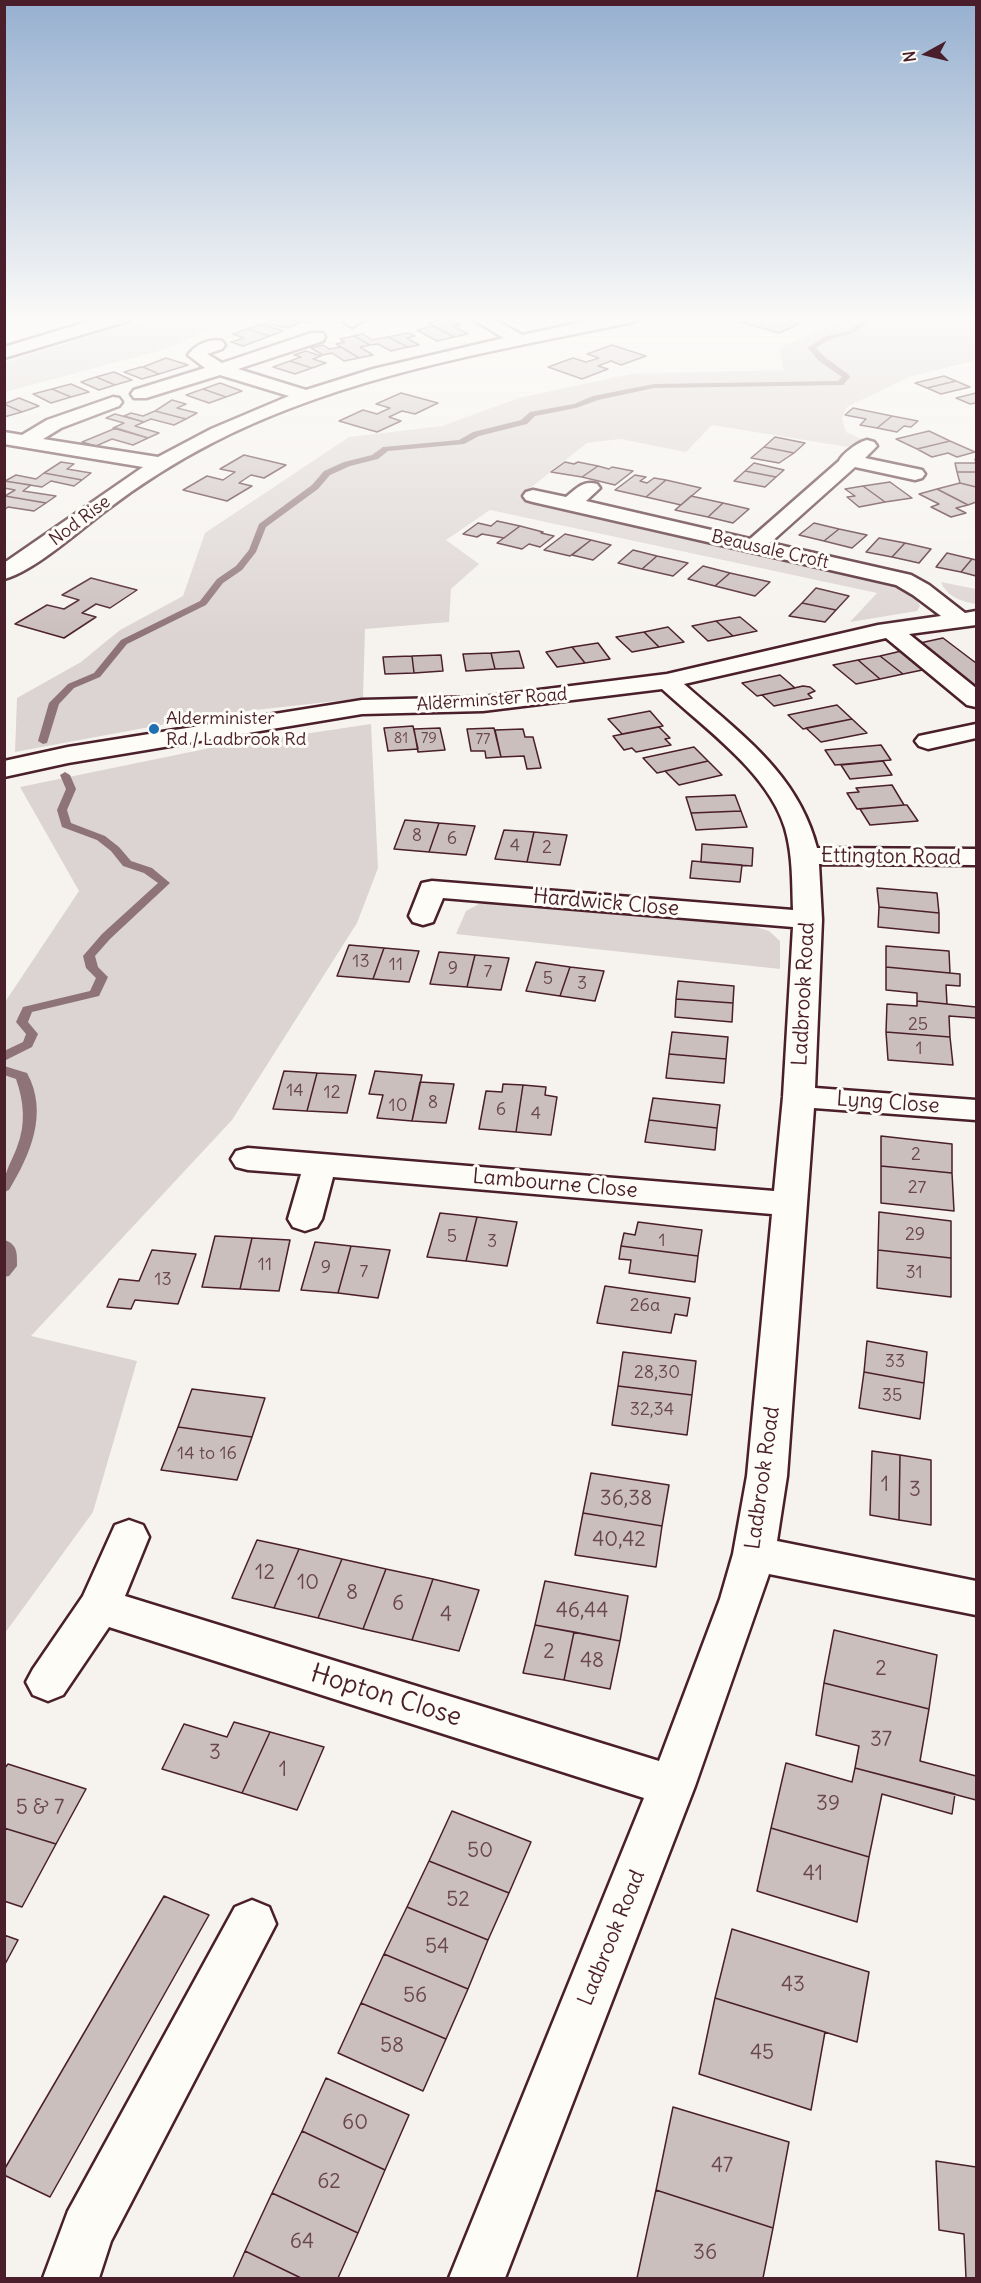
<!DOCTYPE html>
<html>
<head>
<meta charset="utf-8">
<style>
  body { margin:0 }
  #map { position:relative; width:981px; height:2283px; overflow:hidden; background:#f6f3ef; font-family:Delius,sans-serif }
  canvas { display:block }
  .frame { position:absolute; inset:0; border:6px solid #4a1f2b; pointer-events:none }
  .north { position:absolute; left:897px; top:24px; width:60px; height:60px; -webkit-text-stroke:4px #fdfcf7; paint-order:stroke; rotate:262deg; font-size:16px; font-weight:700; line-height:24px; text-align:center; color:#4a1f2b }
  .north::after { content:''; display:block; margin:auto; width:21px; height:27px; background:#4a1f2b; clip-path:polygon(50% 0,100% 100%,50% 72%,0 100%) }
</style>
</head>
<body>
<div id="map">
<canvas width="981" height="2283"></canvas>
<div class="frame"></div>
<div class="north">N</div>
</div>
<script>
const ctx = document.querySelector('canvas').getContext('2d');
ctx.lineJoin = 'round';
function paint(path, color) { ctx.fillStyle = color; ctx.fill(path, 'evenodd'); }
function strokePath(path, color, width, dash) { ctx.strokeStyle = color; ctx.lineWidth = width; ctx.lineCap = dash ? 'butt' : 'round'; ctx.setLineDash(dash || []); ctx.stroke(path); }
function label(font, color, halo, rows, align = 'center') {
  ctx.font = font + ' Delius,sans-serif'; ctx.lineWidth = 6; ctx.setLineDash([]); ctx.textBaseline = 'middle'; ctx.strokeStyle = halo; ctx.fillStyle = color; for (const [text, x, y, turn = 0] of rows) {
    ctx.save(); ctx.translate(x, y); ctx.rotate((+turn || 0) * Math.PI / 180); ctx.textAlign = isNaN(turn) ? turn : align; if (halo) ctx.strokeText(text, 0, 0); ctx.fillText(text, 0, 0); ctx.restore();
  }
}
const green = new Path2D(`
  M152,317h84l-67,31 -164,44v-30z
  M849,317h127v43l-67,17 -62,30 -5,11 4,14 20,9 -18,6 -136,-22 -26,27 -66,-13 -33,4 -68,54 370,83 22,11 9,15 -3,5 -67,11 27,-29 -387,-83 -44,30 33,24 -28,25 -2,33 -84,7 -2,69 -143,16 -205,38 2,-54 64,-36 39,-32 63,-34 22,-63 144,-96 93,-11 77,-28 111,-24 153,-4 -3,-22z
  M941,582l35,7v15c-15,-3 -29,-7 -35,-22z
  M371,724l7,144 -21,55 -125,197 -201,216 106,25 -44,151 -88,121v-631l74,-111 -59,-104 190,-39z
  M509,901l241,24 19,6 11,10v28l-324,-35 10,-23 13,-7z`);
const stream = new Path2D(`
  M865,317h9l-20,16 -26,7 -12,8 9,9 24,18 1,2 -7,8 -189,3 -56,12 -22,8 -41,8 -8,8 -48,12 -15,8 -76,7 -10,8 -28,7 -20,9 -12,14 -52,38 -10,25 -14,18 -19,13 -17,22 -79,39 -27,33 -26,11 -15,16 -12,39 -4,1 -5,-3 11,-38 19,-19 26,-11 27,-33 79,-39 17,-22 19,-13 13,-16 10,-26 53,-39 12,-14 20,-9 28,-7 11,-8 76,-7 14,-8 48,-12 9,-8 44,-8 19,-8 61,-12 184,-3 4,-4 -23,-16 -11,-13 15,-11 27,-6z
  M65,772l5,3 6,14 -9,21 4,13 34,13 14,11 12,14 21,7 18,15 -60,56 -15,17 3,11 10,10 -9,19 -67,16 -4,10 10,12 -6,13 -28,14v-10l19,-9 3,-8 -10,-12 7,-15 67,-16 6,-13 -10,-10 -3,-12 19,-22 56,-51 -14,-10 -21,-7 -12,-15 -14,-11 -35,-13 -5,-17 9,-21 -6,-14z
  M4,1066l23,7c22,40 3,82 -18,117l-5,2c0,-22 6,-26 13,-45 9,-23 7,-45 -1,-68l-12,-4z
  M4,1240c14,4 13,14 13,26l-8,10 -5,1z`);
const building = new Path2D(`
  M277,317h3l21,5 -13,6 -23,-5z
  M280,317h28l-2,3 7,1 -6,2z
  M446,317l14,8 -7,1 15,8 -14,3 -26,-14 13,-3 -4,-2z
  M753,317h43l-8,4 11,3 -20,9 -38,-11z
  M261,324l22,7 -13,5 -23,-7z
  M433,326l21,11 -17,4 -20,-11z
  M247,329l23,7 -27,10 -12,-4 13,-4 -11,-4z
  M408,333l7,3 -8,2 12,7 -11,2 -20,-10z
  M363,334l9,6 16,-3 20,10 -17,4 -13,-7 -8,1 -16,-9z
  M354,336l16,9 -10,2 13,8 -14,3 -23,-14 9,-2 -5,-3z
  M323,345l6,4 12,-2 18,11 -15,3 -12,-8 -9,2 -12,-7z
  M612,345l34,11 -25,9 -10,-4 -13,5 10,3 -26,10 -34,-12 25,-9 13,4 13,-4 -12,-4z
  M306,351l15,5 -8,3 13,4 -14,5 -22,-7 11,-4 -7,-2z
  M166,358l22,7 -29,9 -16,-7z
  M290,361l22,7 -17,6 -22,-7z
  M141,367h2l16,7 -17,5 -18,-7z
  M114,372l18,8 -17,5 -19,-8z
  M944,376l12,5 -29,7 -12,-5z
  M96,377l19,8 -16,5 -18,-8z
  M956,381l14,6 -29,7 -14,-6z
  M220,383l22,8 -16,6 -23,-8z
  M71,384l18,8 -18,5 -19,-8z
  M52,389l19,8 -20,6 -18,-9z
  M203,389l23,8 -17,6 -23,-8z
  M401,393l37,10 -23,11 -13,-3 -13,6 12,4 -24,11 -38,-11 24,-11 14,4 13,-6 -14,-4z
  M976,393v10l-6,1 -14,-6z
  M19,398l20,8 -17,6 -18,-8z
  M172,400l14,4 -9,4 20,5 -11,6 -31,-8z
  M4,404l18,8 -18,5z
  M853,408l39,8 -15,12 -17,-3 6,-6 -21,-4z
  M155,411l31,8 -12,6 -23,-6 -7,3 -20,-6 7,-3 12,3z
  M115,414l29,8 -9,4 24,7 -11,5 -35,-10 11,-5 -18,-5z
  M892,416l26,5 -7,6 -7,-1 -7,6 -20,-4z
  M116,428l32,10 -15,7 -21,-6 -16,7 -14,-4z
  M929,431l21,10 -33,8 -21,-10z
  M775,437l30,6 -11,10 -30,-6z
  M950,441l25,11 -18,5 -9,-4 -16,4 -15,-8z
  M764,447l30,6 -15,10 -28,-5z
  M244,455l42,10 -22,13 -13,-3 -12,8 13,3 -25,15 -44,-11 24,-14 16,4 12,-8 -15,-3z
  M975,459h1v13h-19l-2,-9h21z
  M61,462l13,2 -7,5 24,4 -9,7 -38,-7z
  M565,462l9,2 4,-2 20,4 -16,11 -31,-5z
  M754,463l30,7 -8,7 -31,-6z
  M598,466l11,3 3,-2 21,4 -18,14 -33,-8z
  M745,471l31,6 -11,10 -31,-6z
  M957,472h19v15l-16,-4z
  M44,473l38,7 -8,6 -23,-5 -9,6 -37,-6 11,-6 20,4z
  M635,475l11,2 -6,4 7,2 7,-5 12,2 -20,17 -31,-7z
  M666,480l35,8 -20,17 -35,-8z
  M4,481l27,4 -8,6 33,5 -10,7 -41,-7 10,-6 -11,-2z
  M890,482l22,16 -27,4 -22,-16z
  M960,483l16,4v15l-8,3 -31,-16z
  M863,486l22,16 -26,5 -12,-10 8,-1 -10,-7z
  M937,489l31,16 -12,3 10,5 -15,4 -20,-10 8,-3 -20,-10z
  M5,496l41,7 -12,8 -26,-4 -4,3z
  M691,496l32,7 -15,14 -33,-7z
  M723,503l26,6 -16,14 -25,-6z
  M497,521l23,5 -16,12 -22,-4 -5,3 -14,-3 15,-11 13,3z
  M814,523l25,6 -15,12 -25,-6z
  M520,526l23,6 -2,1 13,3 -14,11 -11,-3 -7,5 -25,-6z
  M839,529l28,6 -15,13 -28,-7z
  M565,534l26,6 -21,16 -26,-6z
  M879,538l26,5 -13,14 -26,-5z
  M591,540l20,5 -18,15 -21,-5z
  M905,543l26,6 -12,14 -27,-6z
  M633,550l24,6 -15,13 -24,-6z
  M947,553l25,6 -11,13 -25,-5z
  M657,556l31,7 -15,13 -31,-7z
  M972,559l4,1v16l-15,-4z
  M703,566l27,7 -15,13 -27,-7z
  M730,573l40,9 -15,14 -40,-10z
  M91,578l46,12 -27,18 -14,-4 -14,9 14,4 -32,21 -49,-14 32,-19 17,4 15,-9 -17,-5z
  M816,588l33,8 -13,14 -34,-7z
  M802,603l34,7 -11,12 -36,-6z
  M740,617l17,14 -24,5 -17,-15z
  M716,621l17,15 -25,5 -16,-15z
  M668,627l16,15 -25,5 -15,-15z
  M644,632l15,15 -27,5 -16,-15z
  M943,638l33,25v24l-56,-44z
  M598,643l12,16 -25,4 -13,-16z
  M572,647l13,16 -28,4 -11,-15z
  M910,649l22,19 -29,6 -23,-18z
  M519,651l5,17 -29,1 -4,-16z
  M491,653l4,16 -29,2 -3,-17z
  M441,655l2,16 -29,2 -2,-17z
  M412,656l2,17 -29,1 -2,-17z
  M880,656l23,18 -23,5 -22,-19z
  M858,660l22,19 -24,5 -23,-19z
  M780,675l15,13 -38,8 -15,-13z
  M803,686l7,1 5,4 -7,3 4,4 -38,8 -12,-11z
  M837,705l15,14 -49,10 -15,-14z
  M650,711l13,15 -41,8 -14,-15z
  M852,719l15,14 -46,9 -15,-14z
  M413,726l5,23 -30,2 -4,-23z
  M659,727l11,11 -5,1 6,6 -35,7 -4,-4 -8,2 -11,-14z
  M440,728l5,22 -27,2 -4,-23z
  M494,728l7,29 -15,1 -1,-7h-14l-4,-22z
  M523,729l2,8h8l8,31 -14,1 -3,-13 -23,1 -6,-27z
  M881,745l10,15 -56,5 -10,-15z
  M694,747l14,14 -51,12 -14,-15z
  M708,761l14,14 -43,10 -14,-14z
  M883,761l9,14 -42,4 -9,-14z
  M892,785l12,20 -47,4 -10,-16 12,-1 -3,-4z
  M735,795l6,16 -50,2 -5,-16z
  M904,805h3l11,16 -48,4 -10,-16z
  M741,811l6,16 -51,3 -5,-17z
  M405,820l34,3 -10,29 -35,-3z
  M439,823l36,3 -9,29 -37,-3z
  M504,830l30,2 -7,30 -32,-3z
  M534,832l33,3 -7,30 -33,-3z
  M702,844l51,4 -1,18 -51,-4z
  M692,861l50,4 -2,17 -50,-4z
  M877,888l60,5 2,20 -60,-6z
  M879,907l60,6v20l-61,-6z
  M349,945l35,3 -11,31 -36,-3z
  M886,946l63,5 1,22 -64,-6z
  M384,948l35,3 -10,31 -36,-3z
  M439,952l36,3 -8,32 -37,-3z
  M475,955l34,3 -8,32 -34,-3z
  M536,962l34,5 -10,29 -34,-5z
  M570,967l34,4 -9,30 -35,-5z
  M886,967l74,7v12l-14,-1 1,19 -30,-3v-8l-31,-3z
  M678,981l56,5 -1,17 -57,-4z
  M676,999l57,4 -1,19 -57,-5z
  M917,1001l59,6v11l-27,-2 1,21 -64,-5 1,-28 30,2z
  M672,1032l56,5 -2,22 -57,-5z
  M886,1032l64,5 3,28 -65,-5z
  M669,1054l57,5 -2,24 -58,-5z
  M284,1071l33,2 -10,38 -34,-2z
  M375,1071l47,4 -10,46 -35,-3 6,-23 -14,-1z
  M317,1073l39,2 -9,38 -40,-2z
  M420,1082l34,2 -8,39 -34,-2z
  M503,1084l20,1 -7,47 -37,-3 7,-38 16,1z
  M523,1085l23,2 -1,8 12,2 -6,38 -35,-3z
  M653,1098l67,7 -3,23 -68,-8z
  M649,1120l68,8 -2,22 -70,-8z
  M881,1136l71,8v29l-71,-7z
  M881,1166l71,7 2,38 -73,-8z
  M879,1212l72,9v37l-73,-8z
  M440,1213l37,4 -11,44 -39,-4z
  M477,1217l40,5 -10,44 -41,-5z
  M638,1222l64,8 -4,26 -77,-10 3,-13 11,2z
  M215,1236l37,2 -12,51 -38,-2z
  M252,1238l38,2 -11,51 -39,-2z
  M315,1242l36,4 -13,47 -37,-3z
  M351,1246l39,4 -12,48 -40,-5z
  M621,1246l77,10 -3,26 -66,-9 2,-13 -12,-1z
  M152,1250l44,4 -18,50 -43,-4 -4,9 -24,-2 12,-28 20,2z
  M878,1250l73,8v39l-74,-9z
  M605,1286l85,12 -3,18 -12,-2 -4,19 -74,-10z
  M867,1341l60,11 -3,31 -60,-11z
  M623,1352l73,9 -4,34 -74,-9z
  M864,1372l60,11 -4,36 -61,-11z
  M618,1386l74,9 -5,40 -75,-10z
  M192,1389l73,9 -13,39 -74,-10z
  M178,1427l74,10 -15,43 -76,-10z
  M872,1451l28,4 -1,65 -29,-5z
  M900,1455l31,5v65l-32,-5z
  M591,1473l78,12 -7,41 -79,-13z
  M583,1513l79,13 -6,41 -81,-12z
  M257,1540l42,9 -25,59 -42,-10z
  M299,1549l43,10 -24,59 -44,-10z
  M342,1559l44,10 -23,60 -45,-11z
  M386,1569l47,10 -21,61 -49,-11z
  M433,1579l46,11 -20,61 -47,-11z
  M545,1581l83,15 -8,45 -85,-16z
  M535,1625l39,7 -10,48 -41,-7z
  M834,1630l103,25 -8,54 -105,-26z
  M574,1632l46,9 -10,48 -46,-9z
  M824,1683l105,26 -9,52 56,15v24l-121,-32 4,-22 -43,-11z
  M234,1722l36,10 -28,61 -80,-24 22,-45 43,13z
  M270,1732l54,15 -27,63 -55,-17z
  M786,1763l66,19 3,-14 100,26 -3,20 -70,-20 -13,63 -98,-29z
  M8,1764l78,25 -30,55 -52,-16v-59z
  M452,1811l79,31 -22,51 -80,-32z
  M4,1828l52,16 -34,63 -18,-6z
  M771,1828l98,29 -12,65 -100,-31z
  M429,1861l80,32 -21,47 -81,-33z
  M164,1896l45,19 -159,282 -46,-22v-5z
  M407,1907l81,33 -20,49 -84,-35z
  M732,1929l137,43 -12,70 -142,-44z
  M4,1935l14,5 -14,26z
  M384,1954l84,35 -22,50 -85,-36z
  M715,1998l110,34 -14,78 -112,-36z
  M361,2003l85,36 -23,52 -85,-38z
  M326,2078l83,37 -24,55 -83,-39z
  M673,2107l116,35 -16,86 -117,-38z
  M302,2131l83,39 -27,63 -86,-40z
  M936,2161l40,6v111h-10l-2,-44 -25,-4z
  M656,2190l117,38 -10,50h-126z
  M272,2193l86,40 -20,45h-37l-56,-27z
  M245,2251l56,27h-68z`);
const minor = new Path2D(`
  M348,317h22l-18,10 -8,-5z
  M469,317h21l32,18 85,-18h34l-8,5c-143,30 -289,53 -421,121 -37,19 -73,42 -107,68 -25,19 -72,61 -101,68v-16l139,-96 -139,-23v-12l18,3 25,-15 66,-23 6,1 3,4 -3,4 -58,22 -18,11 115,18 53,-28 78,-33 -69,-21 -74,23h-12l-3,-4 3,-4 71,-22 -17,-13c7,-10 22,-17 34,-14l3,4 -3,4 -15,5 15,9 89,-30h12l2,4 -2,4 -85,28 68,21 67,-21 131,-31z
  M867,440l7,2 3,4 -12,12 57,12 3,4 -3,4 -7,2 -60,-13 -85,76 141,32 18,10 36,28 11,-2v14l-67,9 67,54v19l-9,-2 -81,-67 -202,46c55,49 114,89 133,164l159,1v16l-157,-1 3,56 -7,168 161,12v20l-162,-12 -27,368 -10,65 199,40v34l-207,-41 -74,212 -190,492h-56l195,-480 -535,-171 -46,68 -15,6 -15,-6 -7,-13 7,-13 50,-73 32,-71 14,-5 14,5 6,12 -24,59 534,165 61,-162 13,-45 14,-78 25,-262 -439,-37 -11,42 -5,8 -12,4 -12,-4 -5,-8 13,-45 -53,-4 -12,-3 -5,-8 5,-8 12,-3 526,43 9,-94 10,-170 -350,-29 -10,24 -10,3 -10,-3 -4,-6 13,-33 10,-2 361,29c-1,-27 0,-55 -8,-82 -17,-56 -81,-100 -123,-139l-179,22 -121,3 -294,49 -64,14v-16l64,-14 294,-47 121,-3 184,-23 211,-49 63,-9 -28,-21 -17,-10 -363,-83 -7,-2 -3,-4 3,-4 7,-2 33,7c10,-8 17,-17 31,-13l3,4 -14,13 164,38 89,-78c3,-7 19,-19 28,-21z
  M976,724v14l-48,11 -9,-3 -4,-5 4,-5z
  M252,1900l17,7 7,17 -165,317 -12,37h-56l25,-67 167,-304z`);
const highway = new Path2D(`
  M103,317h27l-2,4 -124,37v-11z`);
const markers = [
  [154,729,6,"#1f6fb2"]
];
const farNumbernames = [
  ["81",401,739],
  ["79",429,739],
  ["77",483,740]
];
const farStreetnames = [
  ["Nod Rise",80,521,-37],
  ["Beausale Croft",770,550,13],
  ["Alderminster Road",492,700,-4]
];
const farPoinames = [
  ["Alderminister",166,719],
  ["Rd / Ladbrook Rd",166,740]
];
const numberNames = [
  ["8",417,836],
  ["6",452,839],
  ["4",515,846],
  ["2",547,848],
  ["13",361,962],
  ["11",396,965],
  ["9",453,969],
  ["7",488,972],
  ["5",548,979],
  ["3",582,984],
  ["25",918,1025],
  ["1",919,1049],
  ["14",295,1091],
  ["12",332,1093],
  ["8",433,1103],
  ["10",398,1106],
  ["6",501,1110],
  ["4",536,1114],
  ["2",916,1155],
  ["27",917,1188],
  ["29",915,1235],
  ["5",452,1237],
  ["1",662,1241],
  ["3",492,1242],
  ["11",265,1265],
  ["9",326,1268],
  ["7",364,1272],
  ["31",914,1273],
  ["13",163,1280],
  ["26a",645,1306],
  ["33",895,1362],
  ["28,30",657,1373],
  ["35",892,1396],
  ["32,34",652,1410],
  ["14 to 16",207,1454]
];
const streetNames = [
  ["Ettington Road",891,857,1],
  ["Hardwick Close",606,903,5],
  ["Ladbrook Road",804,994,-87],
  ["Lyng Close",888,1103,4],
  ["Lambourne Close",555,1184,5],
  ["Ladbrook Road",763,1478,-82],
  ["Ladbrook Road",612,1938,-68]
];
const nearNumbernames = [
  ["1",885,1485],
  ["3",915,1490],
  ["36,38",626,1499],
  ["40,42",619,1540],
  ["12",265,1573],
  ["10",308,1583],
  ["8",352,1593],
  ["6",398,1604],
  ["46,44",582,1611],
  ["4",446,1615],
  ["2",549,1652],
  ["48",592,1661],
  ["2",881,1669],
  ["37",881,1740],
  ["3",215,1753],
  ["1",283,1770],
  ["39",828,1804],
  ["5 & 7",40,1808],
  ["50",480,1851],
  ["41",813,1874],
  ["52",458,1900],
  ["54",437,1947],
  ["43",793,1985],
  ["56",415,1996],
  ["58",392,2046],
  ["45",762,2053],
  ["60",355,2123],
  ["47",722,2166],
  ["62",329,2182],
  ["64",302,2242],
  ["36",705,2253]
];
const nearStreetnames = [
  ["Hopton Close",386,1696,17]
];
paint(green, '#dcd4d2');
paint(stream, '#8e7378');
paint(building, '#cbbfbe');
strokePath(building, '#4a1f2b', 1.5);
strokePath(minor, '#4a1f2b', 5);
strokePath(highway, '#4a1f2b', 5);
paint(minor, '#fdfcf7');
paint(highway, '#fdfcf7');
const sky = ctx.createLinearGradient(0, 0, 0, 637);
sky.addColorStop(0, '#96b0d0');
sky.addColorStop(0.5, '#fbfaf8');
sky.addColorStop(1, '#fbfaf800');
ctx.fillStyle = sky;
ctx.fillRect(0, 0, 981, 637);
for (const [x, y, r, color] of markers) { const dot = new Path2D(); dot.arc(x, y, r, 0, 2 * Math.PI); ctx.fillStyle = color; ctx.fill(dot); strokePath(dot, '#fdfcf7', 2); }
label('15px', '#6a4750', null, farNumbernames);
label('18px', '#4a1f2b', '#fdfcf7', farStreetnames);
label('18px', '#4a1f2b', '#fdfcf7', farPoinames, 'left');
label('18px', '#6a4750', null, numberNames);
label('21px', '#4a1f2b', '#fdfcf7', streetNames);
label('21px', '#6a4750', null, nearNumbernames);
label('26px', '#4a1f2b', '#fdfcf7', nearStreetnames);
</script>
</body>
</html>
